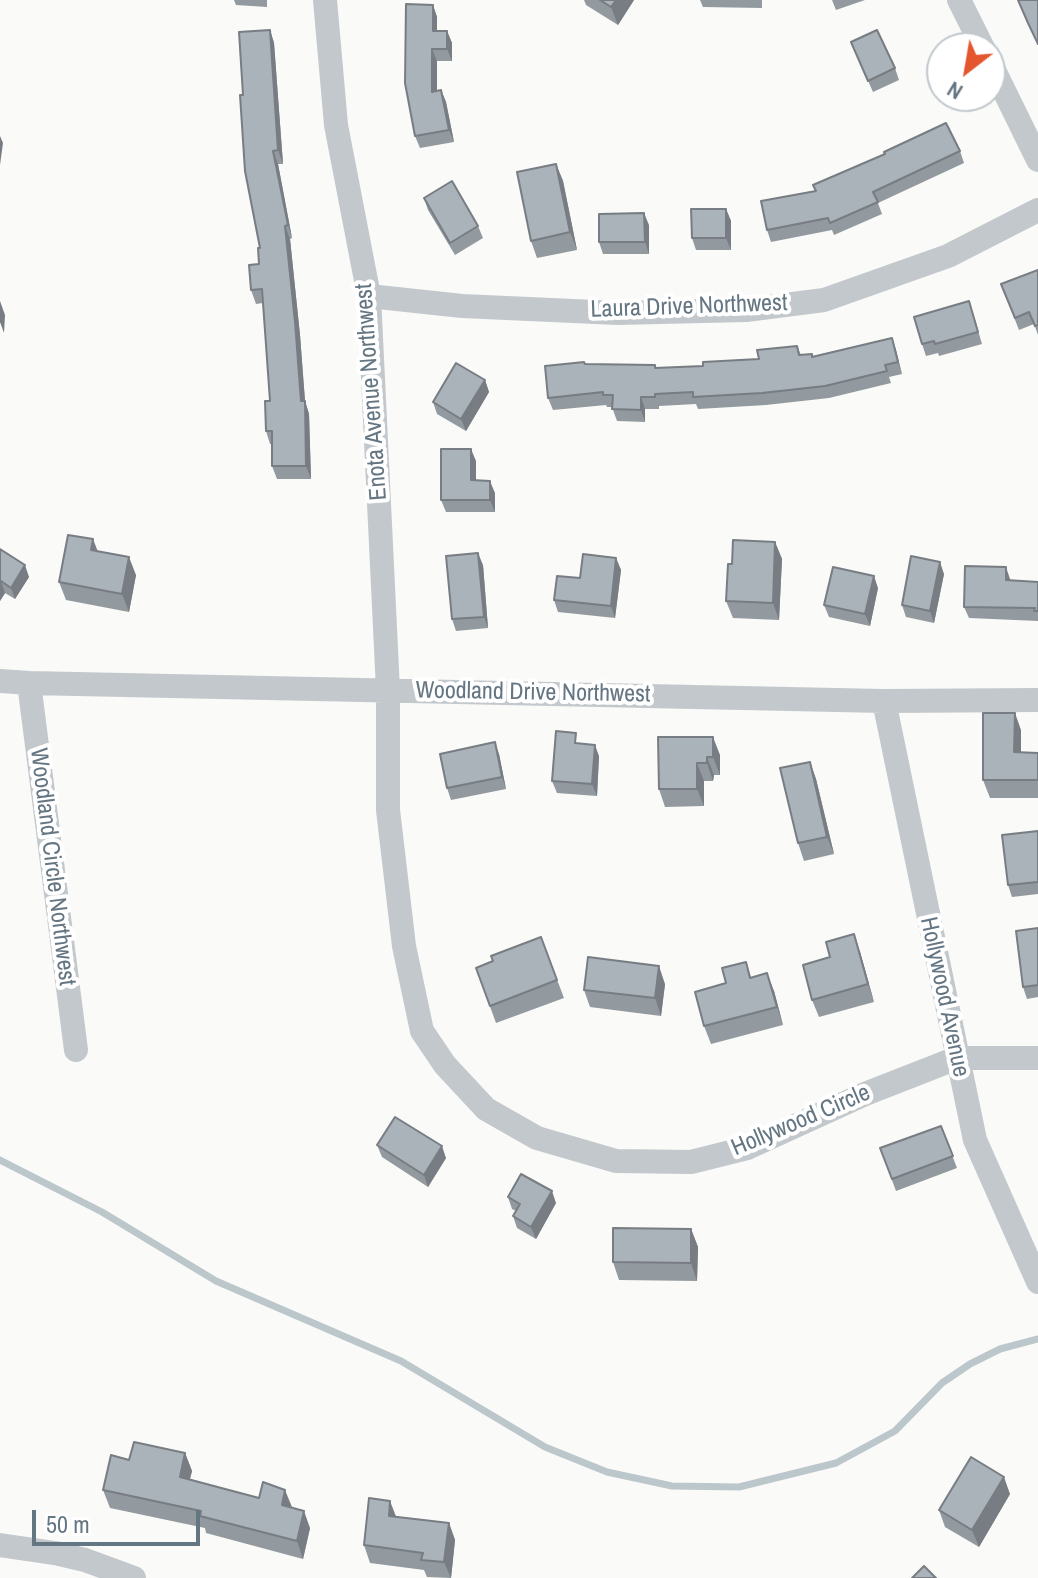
<!DOCTYPE html>
<html>
<head>
<meta charset="utf-8">
<style>
  body { margin:0 }
  #map { position:relative; width:1038px; height:1578px; overflow:hidden; background:#fafaf8; font-family:"Archivo Narrow",sans-serif }
  canvas { display:block }
  .north { position:absolute; left:926px; top:32px; width:80px; height:80px; box-sizing:border-box; background:#fff; border:2px solid #c1c8cd; border-radius:50%; rotate:211deg; font-size:22px; font-weight:700; line-height:32px; text-align:center; color:#657683 }
  .north::after { content:''; display:block; margin:auto; width:28px; height:36px; background:#e4572e; clip-path:polygon(50% 0,100% 100%,50% 72%,0 100%) }
  .scale { position:absolute; left:32px; top:1510px; width:168px; height:36px; box-sizing:border-box; border:4px solid #657683; border-top:0; padding-left:10px; font-size:24px; line-height:28px; white-space:nowrap; color:#657683; -webkit-text-stroke:6px #fff; paint-order:stroke }
</style>
</head>
<body>
<div id="map">
<canvas width="1038" height="1578"></canvas>
<div class="north">N</div>
<div class="scale">50 m</div>
</div>
<script>
const ctx = document.querySelector('canvas').getContext('2d');
ctx.lineJoin = 'round';
function strokePath(path, color, width, dash) { ctx.strokeStyle = color; ctx.lineWidth = width; ctx.lineCap = dash ? 'butt' : 'round'; ctx.setLineDash(dash || []); ctx.stroke(path); }
function paint(path, color) { ctx.fillStyle = color; ctx.fill(path, 'evenodd'); }
function label(font, color, halo, rows, align = 'center') {
  ctx.font = font + ' "Archivo Narrow",sans-serif'; ctx.lineWidth = 8; ctx.setLineDash([]); ctx.textBaseline = 'middle'; ctx.strokeStyle = halo; ctx.fillStyle = color; for (const [text, x, y, turn = 0] of rows) {
    ctx.save(); ctx.translate(x, y); ctx.rotate((+turn || 0) * Math.PI / 180); ctx.textAlign = isNaN(turn) ? turn : align; if (halo) ctx.strokeText(text, 0, 0); ctx.fillText(text, 0, 0); ctx.restore();
  }
}
const stream = new Path2D(`
  M0,1160l102,52 114,69 185,80 144,86 62,25 65,14 67,1 97,-24 59,-32 47,-48 28,-19 30,-15 38,-10`);
const minor = new Path2D(`
  M325,0l11,125 33,171 19,394v120l16,136 18,85 23,34 41,44 51,29 79,23 75,1 56,-14 118,-54 92,-36h81
  M959,0l24,48
  M990,62l48,98
  M369,296l93,10 156,7 128,-3 78,-10 124,-44 90,-46
  M0,681l29,2 855,18 154,-1
  M29,683l47,367
  M884,701l91,439 63,142
  M0,1545l55,8 30,7 49,18`);
const wall = new Path2D(`
  M234,0h33v7l-31,-2z
  M584,0h50l-16,25 -32,-20z
  M700,0h62v8l-59,-1z
  M832,0h33l-29,10z
  M433,5l4,12v14h10l5,12v18h-15v30l4,-1 5,12 8,40 -34,6 -5,-12z
  M270,30l4,13 9,121h-5l14,74 -2,1 10,96 5,66 4,13 2,65h-34l-5,-13v-22h-2l-4,-13 4,-30 -7,-98 -7,1 -5,-14 8,-26 1,-16 -17,-153z
  M851,42l44,26 4,12 -26,12z
  M960,151l4,12 -86,40 4,11 -48,21 -2,-5 -61,12 -4,-12 48,-39z
  M556,164l7,17 14,69 -40,8 -6,-17z
  M424,198l54,28 5,12 -28,17 -27,-45z
  M726,209l5,12v29h-35l-4,-12z
  M649,225v29h-46l-4,-12z
  M1038,270v65l-4,-11 -15,6 -18,-46z
  M973,313l9,31 -43,12 -1,-3 -12,3 -4,-12z
  M892,338l10,36 -13,3 2,6 -62,15 -63,7 -68,4 -2,-5 -37,2v3h-14v13l-28,-1 -5,-14h-5l-1,-2 -53,5 -5,-12 37,-34 70,1 1,3 47,-2 56,-7 38,-13 4,9 12,1z
  M485,380l4,12 -23,39 -29,-17 -4,-12z
  M476,461v20l19,12v19h-49l-5,-12z
  M775,542l7,17 -3,61 -46,-2 -7,-17 6,-37z
  M0,549l29,28 -14,22 -10,-6 -5,8z
  M97,551l39,24 -7,37 -63,-12 -7,-18z
  M616,558l5,12 -6,48 -57,-6 -4,-12 26,-22z
  M483,565l5,63 -32,3 -4,-12z
  M944,574l-10,49 -28,-6 -4,-12z
  M1010,580l28,2v39l-69,-3 -5,-11z
  M878,588l-8,38 -41,-9 -5,-12z
  M1021,730v23h17v45h-48l-7,-18z
  M658,737l62,18v20h-6l-1,6h-9v25l-39,1 -6,-18z
  M580,743l19,13 -2,40 -40,-3 -5,-12z
  M499,754l7,35 -55,11 -4,-12z
  M810,762l6,17 18,75 -30,7 -6,-18z
  M1038,831v63l-26,3 -4,-12z
  M1038,928v69l-11,2 -4,-12z
  M541,937l23,61 -68,25 -20,-55 17,-7z
  M860,952l14,50 -55,15 -7,-17z
  M746,962l5,15 23,14 9,34 -72,19 -7,-18 22,-43z
  M665,984l-4,32 -71,-9 -6,-17z
  M941,1126l16,42 -61,23 -16,-43z
  M377,1145l69,13 -18,29 -46,-30z
  M508,1197l48,6 -20,36 -19,-11 -4,-12 3,-5 -4,-2z
  M691,1229l7,18 -1,34 -78,-1 -6,-18z
  M185,1453l7,18 -2,8 102,29 18,20 -7,31 -97,-26 -1,-5 -95,-20 -7,-18 26,-30z
  M1010,1494l-31,53 -34,-20 -6,-17z
  M396,1517l53,6 6,17 -4,38 -24,-1 -3,-7 -54,-7 -6,-18z`);
const shadedWall = new Path2D(`
  M616,0h18l-16,25 -7,-18z
  M433,5l4,12v26l-4,-12z
  M270,30l4,13 9,121 -5,-14z
  M447,31l5,12v18l-5,-12z
  M432,49l5,12v43l-5,-12z
  M441,90l5,12 8,40 -5,-12z
  M0,136l3,7 -3,22z
  M273,151l5,13 14,74 -4,-13z
  M556,164l7,17 14,69 -7,-18z
  M726,209l5,12v29l-5,-12z
  M644,213l5,12v29l-4,-12z
  M285,226l5,13 10,96 5,66 4,13 2,65 -5,-13z
  M0,301l5,14 -1,18 -4,-11z
  M892,338l4,12 6,24 -4,-12z
  M485,380l4,12 -23,39 -5,-12z
  M641,397l4,12v13l-4,-12z
  M471,449l5,12v31l-5,-12z
  M490,481l5,12v19l-5,-12z
  M93,539l7,18 -9,-7z
  M775,542l7,17 -3,61 -6,-17z
  M478,553l5,12 5,63 -4,-11z
  M129,557l7,18 -7,37 -7,-18z
  M616,558l5,12 -6,48 -4,-12z
  M940,562l4,12 -10,49 -4,-12z
  M25,565l4,12 -14,22 -4,-11z
  M1006,567l4,12v13l-4,-12z
  M874,576l4,12 -8,38 -5,-12z
  M1,581l4,12 -5,8v-18z
  M1015,713l6,17v40l-7,-18z
  M713,737l7,18v20l-7,-18z
  M495,742l4,12 7,35 -4,-12z
  M595,745l4,11 -2,40 -5,-12z
  M707,757l7,18 -1,6 -6,-18z
  M810,762l6,17 18,75 -7,-17z
  M697,763l7,18v25l-7,-17z
  M854,934l6,18 14,50 -6,-18z
  M659,966l6,18 -4,32 -6,-18z
  M767,973l7,18 9,34 -6,-18z
  M442,1146l4,12 -18,29 -4,-12z
  M552,1191l4,12 -20,36 -5,-12z
  M691,1229l7,18 -1,34 -6,-18z
  M185,1453l7,18 -6,23 -6,-17z
  M1004,1477l6,17 -31,53 -7,-17z
  M285,1490l7,17 -10,-2z
  M390,1501l7,18 -8,-3z
  M304,1511l6,17 -7,31 -6,-18z
  M449,1523l6,17 -4,38 -7,-16z`);
const building = new Path2D(`
  M600,0h16l-5,7z
  M1018,0h20v44l-10,-21z
  M406,4l27,1v26h14v18h-15v43l9,-2 8,40 -34,6 -10,-53z
  M270,30l8,120 -5,1 15,74 -3,1 10,96 6,79h4l1,65h-34v-35h-6l-1,-30h5l-8,-112 -11,1 -2,-25 10,-1 -1,-16h2l-15,-77 -5,-76h3l-4,-63z
  M877,30l18,38 -27,13 -17,-39z
  M946,123l14,28 -87,41 5,10 -48,21 -2,-5 -61,12 -6,-29 55,-10 -3,-6 72,-31 -1,-2z
  M556,164l14,68 -39,9 -14,-69z
  M452,181l26,45 -28,17 -26,-45z
  M691,209h35v29h-34z
  M644,213l1,29h-46v-28z
  M1038,270v55l-3,1 -6,-14 -14,6 -14,-34z
  M969,301l9,31 -43,12 -1,-3 -12,3 -8,-27z
  M892,338l6,24 -13,3 2,6 -62,15 -63,7 -69,4v-5l-38,2v3h-14v13l-29,-1 1,-14h-10v-3l-55,6 -3,-32 39,-4 1,2 70,1v3l48,-2v-4l56,-3 -2,-9 40,-4 2,9 13,-1v3z
  M456,363l29,17 -24,39 -28,-17z
  M441,449h30v31l19,1v19h-49z
  M68,535l25,4 -2,11 38,7 -7,37 -63,-12z
  M733,540l42,2 -2,61 -47,-2 2,-37h4z
  M0,549l25,16 -14,23 -10,-7 -1,2z
  M478,553l6,64 -32,2 -6,-63z
  M583,554l33,4 -5,48 -57,-6 3,-24 23,2z
  M911,556l29,6 -10,49 -28,-6z
  M965,566l41,1v13l32,2v29h-4l1,-3 -71,-1z
  M833,567l41,9 -9,38 -41,-9z
  M983,713h32l-1,39 24,1v27h-55z
  M556,731l20,2 -1,10 20,2 -3,39 -40,-3z
  M658,737h55v20h-6v6h-10v26h-38z
  M495,742l7,35 -55,11 -7,-34z
  M810,762l17,75 -29,6 -18,-75z
  M1038,831v51l-30,3 -6,-50z
  M1038,928v57l-15,2 -7,-56z
  M854,934l14,50 -56,16 -9,-35 27,-8 -4,-15z
  M541,937l16,43 -67,26 -14,-38 17,-7 -2,-5z
  M588,957l71,9 -4,32 -71,-8z
  M746,962l4,16 17,-5 10,34 -73,19 -9,-34 31,-9 -4,-15z
  M395,1117l47,29 -18,29 -47,-30z
  M941,1126l12,30 -61,23 -12,-31z
  M521,1174l31,17 -21,36 -18,-11 7,-12 -12,-7z
  M613,1228l78,1v34l-78,-1z
  M134,1442l51,11 -5,24 79,21 4,-16 22,8 -3,15 22,6 -7,30 -97,-25 1,-5 -98,-21 8,-35 18,5z
  M971,1457l33,20 -32,53 -33,-20z
  M369,1498l21,3 -1,15 60,7 -5,39 -23,-2 2,-7 -59,-8z
  M924,1566l12,12h-24z`);
const streetNames = [
  ["Laura Drive Northwest",689,307,-2],
  ["Enota Avenue Northwest",372,392,-94],
  ["Woodland Drive Northwest",533,693,1],
  ["Woodland Circle Northwest",52,867,83],
  ["Hollywood Avenue",944,997,78],
  ["Hollywood Circle",801,1121,-23]
];
strokePath(stream, '#bbc7cb', 7);
strokePath(minor, '#c3c8cc', 24);
paint(wall, '#929a9f');
paint(shadedWall, '#777d82');
paint(building, '#aab3b9');
strokePath(building, '#777d82', 2);
label('24px', '#657683', '#fff', streetNames);
</script>
</body>
</html>
